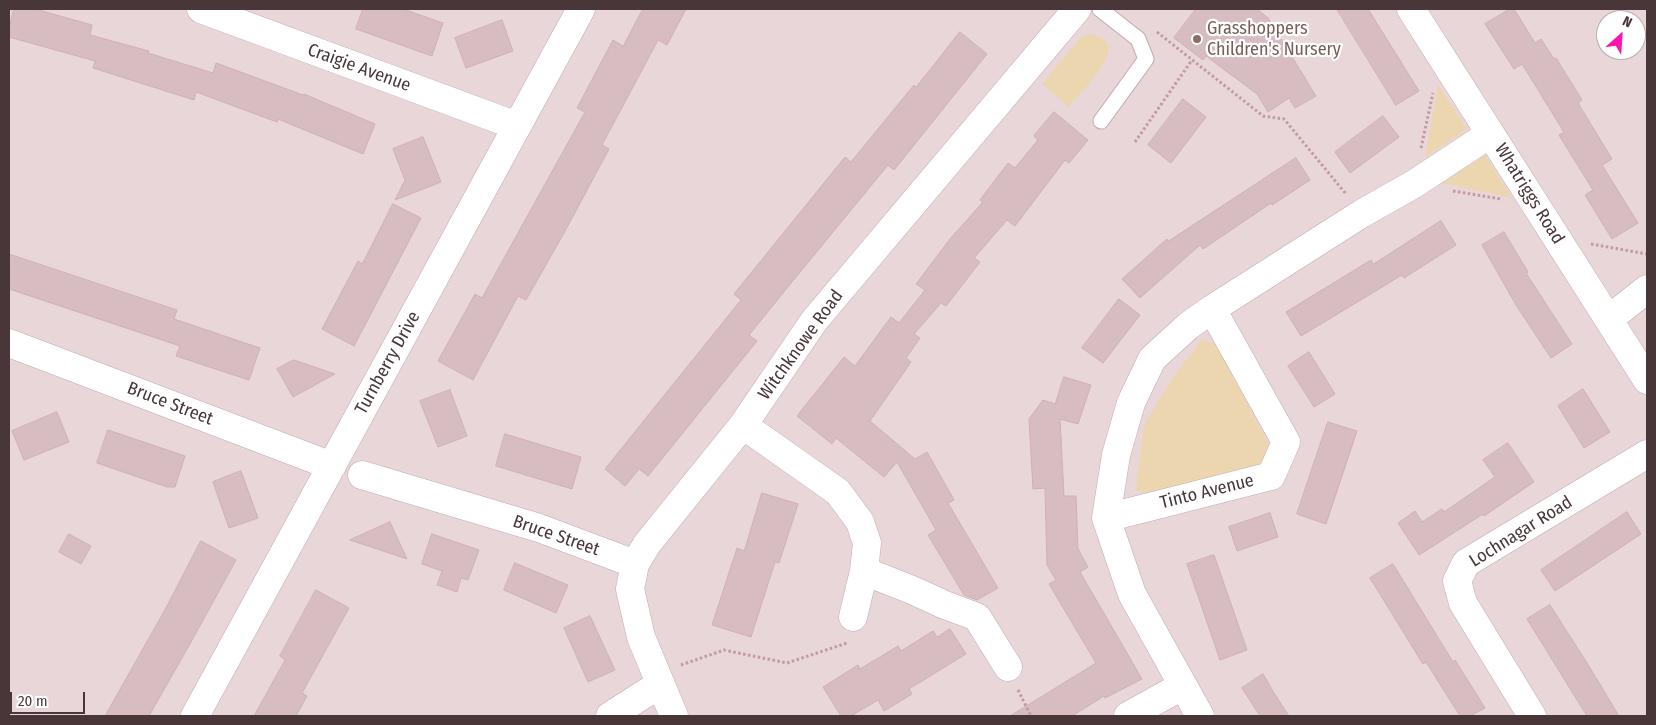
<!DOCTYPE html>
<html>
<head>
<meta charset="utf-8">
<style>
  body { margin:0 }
  #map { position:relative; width:1656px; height:725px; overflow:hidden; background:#f5e8e9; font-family:"Fira Sans Condensed",sans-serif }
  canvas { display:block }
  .frame { position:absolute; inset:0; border:10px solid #493639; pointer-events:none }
  .north { position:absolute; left:1596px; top:10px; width:50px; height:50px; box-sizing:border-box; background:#fff; border:1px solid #b6afb0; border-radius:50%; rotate:26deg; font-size:14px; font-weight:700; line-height:20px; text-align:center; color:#493639 }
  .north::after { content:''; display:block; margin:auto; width:18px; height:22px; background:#ff15ab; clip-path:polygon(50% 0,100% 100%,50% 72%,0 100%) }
  .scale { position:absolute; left:10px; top:692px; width:75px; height:22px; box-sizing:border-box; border:2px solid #493639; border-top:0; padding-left:6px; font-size:15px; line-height:18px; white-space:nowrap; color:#493639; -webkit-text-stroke:4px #fff; paint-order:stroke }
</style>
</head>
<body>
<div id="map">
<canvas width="1656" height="725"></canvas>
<div class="frame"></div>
<div class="north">N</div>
<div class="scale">20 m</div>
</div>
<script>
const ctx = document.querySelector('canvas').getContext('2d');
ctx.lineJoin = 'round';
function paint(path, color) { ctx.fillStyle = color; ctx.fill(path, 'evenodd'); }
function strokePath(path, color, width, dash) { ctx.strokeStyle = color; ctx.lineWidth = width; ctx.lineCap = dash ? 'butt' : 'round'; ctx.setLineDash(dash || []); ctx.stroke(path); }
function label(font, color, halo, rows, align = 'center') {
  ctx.font = font + ' "Fira Sans Condensed",sans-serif'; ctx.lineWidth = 4.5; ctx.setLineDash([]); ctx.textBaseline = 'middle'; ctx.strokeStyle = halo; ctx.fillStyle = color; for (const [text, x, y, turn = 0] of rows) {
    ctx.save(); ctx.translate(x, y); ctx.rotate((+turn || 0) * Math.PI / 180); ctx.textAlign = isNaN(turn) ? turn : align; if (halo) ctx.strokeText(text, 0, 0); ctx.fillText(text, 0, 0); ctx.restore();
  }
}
const residential = new Path2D(`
  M9,9h1638v707h-1638zM1606,20h30v30h-30z`);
const green = new Path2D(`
  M1089,34c7,2 18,4 19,12 4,17 -29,48 -39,61l-27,-23 39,-47z
  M1438,85l29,44 -42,28z
  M1485,155l27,43 -70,-15z
  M1202,339l14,6 53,100 -8,20 -105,31 -20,-6 8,-65 28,-46z`);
const building = new Path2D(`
  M14,9h21l57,16 -2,10 59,16 -1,2 65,20 3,-10 87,32 1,-1 71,30 -12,30 -85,-35 -1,3 -81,-30 -2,8 -101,-32 2,-7 -86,-24v-8z
  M363,9h40l40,14 -11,33 -76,-27z
  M643,9h43l-19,36 -9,-5 -56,105 7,4 -45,84 -38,67 -8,-4 -45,84 -35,-19 37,-67 7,4 103,-186 -8,-4 36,-68 10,6z
  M1196,9h61l11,9 48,78 -21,12 -6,-10 -21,14 -11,-18 -51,-38 -3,4 -29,-22z
  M1337,9h31l51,82 -23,14z
  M1510,9h4l21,34 6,-4 13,20 2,-1 26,42 -4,3 34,56 -10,6 36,58 -26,16 -27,-44 8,-5 -34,-55 5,-3 -42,-68 -8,5 -29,-45z
  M502,20l11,31 -47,17 -11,-30z
  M960,32l27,22 -93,116 -6,-5 -101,123 -38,47 8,6 -109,135 -9,-7 -14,17 -20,-17 136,-169 -7,-6 111,-137 6,5 63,-77 2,2z
  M1183,99l23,18 -35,46 -23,-18z
  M1054,112l34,28 -19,23 -4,-3 -50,66 -8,-6 -33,38 6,4 -34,44 -5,-3 -27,31 6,4 -14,20 5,4 -41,59 45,38 12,-7 27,48 -6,3 50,85 -21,12 -13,-5 -36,-60 8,-5 -39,-68 -13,15 -48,-39 -4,6 -35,-28 47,-59 11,9 36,-49 8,6 26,-33 -9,-6 34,-45 33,-37 -3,-2 28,-37 7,5 23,-28 -4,-4z
  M1383,116l16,21 -49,36 -15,-21z
  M423,137l18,45 -46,18 10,-20 -12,-31z
  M1296,158l14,22 -38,25 -1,-2 -68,46 -3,-4 -60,53 -18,-19 45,-40 1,2z
  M393,204l28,14 -67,128 -32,-17 36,-68 4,3z
  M1441,221l15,24 -52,33 -2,-3 -101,61 -15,-24 85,-52 2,4z
  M1504,232l24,40 -2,1 46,71 -21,14 -35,-53 -34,-60z
  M9,254l168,56 -3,9 86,29 -11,32 -73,-24 4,-10 -171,-57z
  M1119,299l21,16 -37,48 -21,-15z
  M1309,352l26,42 -21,13 -26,-41z
  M294,360l41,14 -42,23 -16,-28z
  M1064,377l27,8 -13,39 -18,-5 4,77h12l2,53 10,18 -8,5 62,107 -37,19 -1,-2 -32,20h-62l86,-53 -47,-79 7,-4 -9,-15 -2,-77 -12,1 -4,-70 14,-19 12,4z
  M1583,389l27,43 -26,16 -26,-42z
  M450,390l17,46 -29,11 -18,-46z
  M57,412l12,30 -45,18 -12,-29z
  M1328,422l29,9 -31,93 -29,-10z
  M108,430l77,26 -10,31h-8l-70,-24z
  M505,434l76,23 -9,32 -76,-23z
  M1508,443l26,39 -50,34 -1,-2 -64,41 -21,-32 17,-12 7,11 20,-13 2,3 51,-35 -12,-17z
  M241,471l17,47 -29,10 -16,-46z
  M762,493l36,11 -19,59 -4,-1 -24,75 -39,-12 25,-77 7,3z
  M1627,512l14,22 -86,57 -14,-21z
  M1270,513l8,24 -41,14 -8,-24z
  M390,522l17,37 -57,-19z
  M69,534l22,12 -10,18 -22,-12z
  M432,534l47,16 -11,30 -7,-2 -4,14 -20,-7 5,-14 -20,-7z
  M201,541l35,19 -45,82 -42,74h-44l61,-108z
  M1214,555l33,95 -27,10 -33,-96z
  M515,563l53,22 -12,28 -52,-23z
  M1393,564l60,98 2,-2 30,48 -15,8h-10l-34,-54 -3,2 -53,-86z
  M316,590l33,18 -47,85 5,3 -11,20h-42l31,-56 -5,-4z
  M1550,605l37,58 32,53h-32l-60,-97z
  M590,616l25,54 -27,12 -24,-54z
  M950,629l16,25 -57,35 3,5 -28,17 -6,-11 -27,16h-10l-18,-29 35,-22 2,4 38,-23 3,5 32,-20 4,6z
  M1263,674l11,19 15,23h-29l-18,-28z`);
const path = new Path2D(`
  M1157,32l106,84 21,3 62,75
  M1135,142l57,-82
  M1421,148l12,-55
  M1453,191l48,8
  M1591,244l56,10
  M681,665l43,-15 63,13 60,-20
  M1018,690l13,26`);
const service = new Path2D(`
  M1100,9l38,30 8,20 -45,62`);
const minor = new Path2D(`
  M201,9l316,117
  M1411,9l236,371
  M1609,319l38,-30
  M9,343l323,123
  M743,425l95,67 22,30 7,21 -3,28 -11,46
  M362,475l177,53 96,36
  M1106,518l165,-42 15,-34 -74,-133
  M864,571l48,19 33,15 32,12 31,50
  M195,716l386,-707
  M610,716l50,-32
  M674,716l-33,-79 -11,-48 5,-25 12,-20 96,-119 71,-104 263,-312
  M1128,716l54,-30
  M1200,716l-68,-122 -26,-76 10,-63 15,-52 21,-44 36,-33 24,-17 149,-95 53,-30 76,-50
  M1532,716l-69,-113 -6,-22 9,-18 181,-109`);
const markers = [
  [1197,39,5,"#8d6e63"]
];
const educationNames = [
  ["Grasshoppers",1207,29],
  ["Children's Nursery",1207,50]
];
const streetNames = [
  ["Craigie Avenue",359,68,20],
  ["Whatriggs Road",1529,194,58],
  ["Witchknowe Road",801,345,-54],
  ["Turnberry Drive",388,363,-61],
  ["Bruce Street",170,404,21],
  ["Tinto Avenue",1207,492,-14],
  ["Lochnagar Road",1521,532,-32],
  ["Bruce Street",556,536,19]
];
paint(residential, '#e9d6d8');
paint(green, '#ebd6af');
paint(building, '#d7bdc2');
strokePath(building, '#d2afb6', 1);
strokePath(service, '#c1aaad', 17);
strokePath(minor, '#c1aaad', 29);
strokePath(path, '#c39aa0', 3, [2.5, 2.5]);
strokePath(service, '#fff', 15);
strokePath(minor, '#fff', 28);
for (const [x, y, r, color] of markers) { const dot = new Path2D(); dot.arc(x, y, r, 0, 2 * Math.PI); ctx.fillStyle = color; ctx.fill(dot); strokePath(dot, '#fff', 2); }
label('18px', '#785e54', '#fff', educationNames, 'left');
label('18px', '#493639', '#fff', streetNames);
</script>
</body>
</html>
